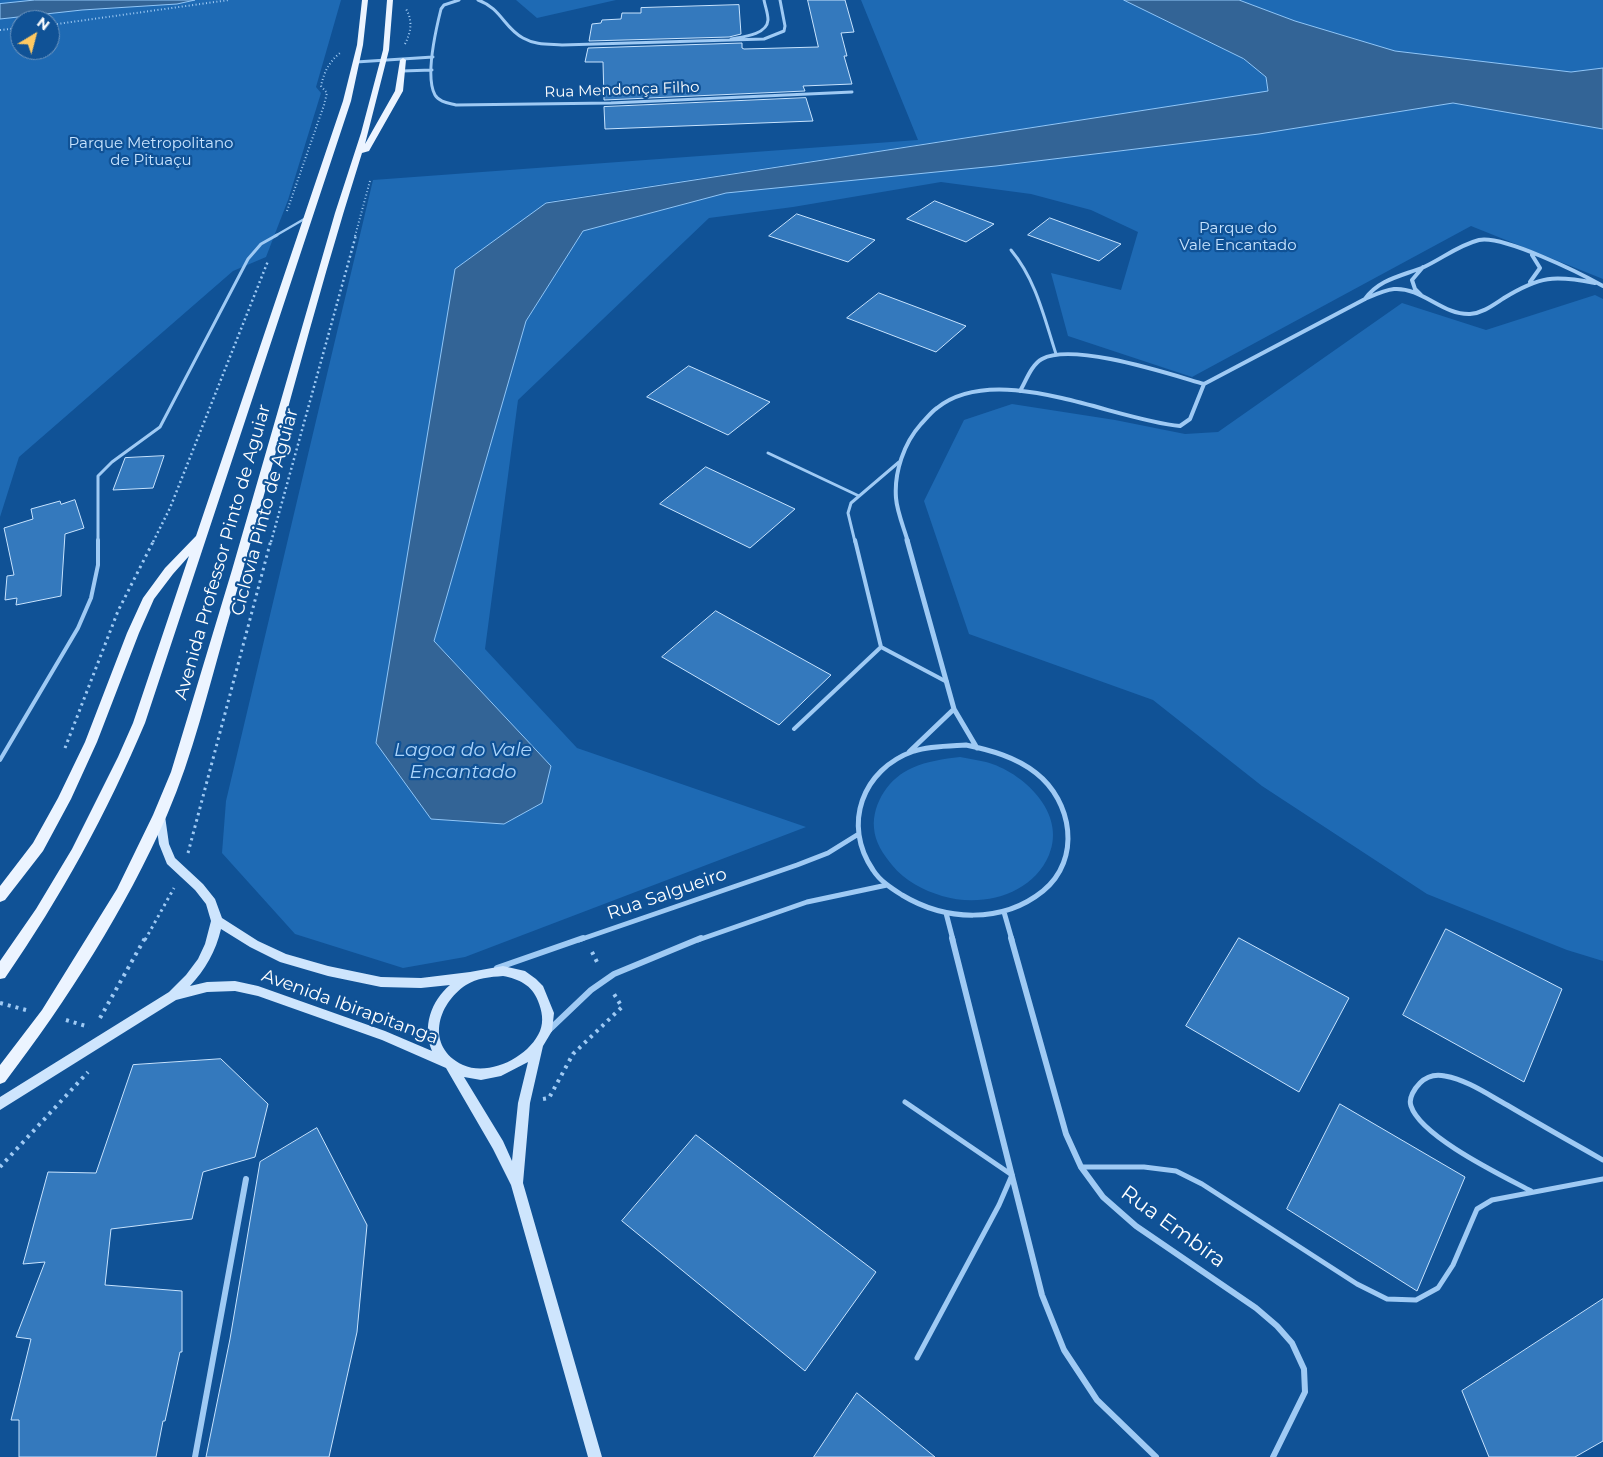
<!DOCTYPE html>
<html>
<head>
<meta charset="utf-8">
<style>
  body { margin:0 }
  #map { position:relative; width:1603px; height:1457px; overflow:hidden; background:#105296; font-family:Montserrat,sans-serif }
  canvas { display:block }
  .north { position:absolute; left:10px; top:10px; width:50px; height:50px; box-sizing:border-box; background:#105296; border:1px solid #7097c0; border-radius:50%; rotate:37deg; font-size:14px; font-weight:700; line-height:20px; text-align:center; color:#fff }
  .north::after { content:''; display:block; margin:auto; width:18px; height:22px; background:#ffc962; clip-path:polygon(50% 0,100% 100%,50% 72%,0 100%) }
</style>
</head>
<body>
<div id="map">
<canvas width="1603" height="1457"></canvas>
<div class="north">N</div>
</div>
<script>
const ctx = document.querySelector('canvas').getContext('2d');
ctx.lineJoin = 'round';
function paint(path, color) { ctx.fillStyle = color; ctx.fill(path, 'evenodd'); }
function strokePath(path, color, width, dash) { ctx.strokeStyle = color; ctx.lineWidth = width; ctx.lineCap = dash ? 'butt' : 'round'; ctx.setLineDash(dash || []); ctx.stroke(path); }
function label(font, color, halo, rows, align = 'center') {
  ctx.font = font + ' Montserrat,sans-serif'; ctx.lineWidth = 4.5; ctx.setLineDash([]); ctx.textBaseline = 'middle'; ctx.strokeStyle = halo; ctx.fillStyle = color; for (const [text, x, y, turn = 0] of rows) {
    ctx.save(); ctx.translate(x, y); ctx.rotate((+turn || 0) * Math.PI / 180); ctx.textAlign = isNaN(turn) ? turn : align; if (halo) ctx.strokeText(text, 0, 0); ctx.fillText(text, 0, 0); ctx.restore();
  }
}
const green = new Path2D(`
  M0,0h341l-25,87 5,6 -33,107 -22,57 -33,14 -214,186 -19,60zM20,20h30v30h-30z
  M516,0h100l-79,18z
  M861,0h263l120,59 22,18 3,14 -723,111 -170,541 175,23 -117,-125 92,-320 57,-90 143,-38 270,-27 263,-32 194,-31 150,26v150l-132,-53 -279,151 -124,-41 -17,-63 70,17 17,-58 -47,-22 -60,-16 -90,-12 -148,25 -84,11 -191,182 -33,249 92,99 229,79 -341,130 -62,11 -108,-34 -73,-81 4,-52 147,-621 545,-40z
  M1239,0h364v68l-32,4 -176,-21 -100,-30z
  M1595,295l8,4v662l-36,-11 -140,-56 -165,-108 -109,-86 -184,-66 -45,-133 40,-81 48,-16 103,16 70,14 33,-2 184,-129 84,27z
  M960,757c9,2 18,3 26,5 37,10 81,51 63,93 -17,40 -67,53 -107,41 -19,-6 -37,-15 -50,-31 -9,-11 -17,-23 -18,-37 -2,-25 16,-51 38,-60 16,-7 31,-9 48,-11z`);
const water = new Path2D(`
  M35,0h160l-18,4 -95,6 -82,9v-15z
  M1124,0h115l56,21 100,30 176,21 32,-4v61l-150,-26 -194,31 -263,32 -270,27 -143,38 -57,90 -92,320 117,125 -9,37 -38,21 -73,-5 -55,-76 79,-474 91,-66 722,-112 -2,-14 -22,-18z`);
const building = new Path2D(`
  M808,0h37l9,32 -13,1 6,23h-3l8,28 -49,2 2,5 -201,9 -1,-38h-18l3,-14 154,-5v5l2,1 74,-2z
  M739,5l2,29 -12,3 -140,4 3,-17 9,-1 1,-3 19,-1 1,-6h19v-5z
  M806,98l7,23 -208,8 -1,-22z
  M935,201l59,23 -28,18 -59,-23z
  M797,214l78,26 -27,22 -79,-26z
  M1050,218l71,26 -22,17 -71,-26z
  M879,293l40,15 47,18 -30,26 -89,-34z
  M689,366l81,36 -42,33 -81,-38z
  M164,456l-11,32 -40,2 12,-32z
  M706,467l89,42 -45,39 -90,-44z
  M75,500l9,28 -19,6 -4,62 -45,9 1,-7 -12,2 2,-24 7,-1 -10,-47 29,-9 -2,-10 29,-8 1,3z
  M716,611l115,64 -52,50 -117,-68z
  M1446,929l116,60 -38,93 -121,-67z
  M1239,938l110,60 -50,94 -113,-66z
  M221,1059l47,45 -13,53 -52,15 -11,47 -81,10 -6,56 77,6v61h-2l-15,69h-2l-7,36h-137v-37h-8l20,-81 -15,-2 29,-75 -22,2 25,-92 48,1 37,-108z
  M1340,1104l125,73 -48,114 -130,-82z
  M317,1128l50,97 -10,107 -28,125h-123l24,-118 30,-177z
  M696,1135l180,137 -71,99 -183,-150z
  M1603,1299v142l-28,16h-86l-27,-66z
  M857,1393l78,64h-121z`);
const pathFar3 = new Path2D(`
  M50,25l179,-25
  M0,30l20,-2
  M405,44c6,-12 8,-23 1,-35
  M287,211l37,-106 3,-12 -6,-7c3,-14 8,-24 19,-33
  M355,236l15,-55`);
const pathFar2 = new Path2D(`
  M153,542l17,-34 98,-247
  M271,542l85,-307`);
const pathFar1 = new Path2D(`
  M65,748l53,-137 36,-71
  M188,853l83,-313
  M145,940l29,-52`);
const path = new Path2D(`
  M592,952l7,14
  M0,1003l26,7
  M100,1018l45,-80
  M66,1020l23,7
  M543,1099l6,-1 24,-44 49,-47 -8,-13
  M0,1167l88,-95`);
const serviceFar3 = new Path2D(`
  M275,236l31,-18`);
const serviceFar2 = new Path2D(`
  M1011,250c25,30 33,67 45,104
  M768,453l91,43
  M98,542v-66l14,-14 48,-35 88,-168 13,-15 16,-9
  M855,542l-7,-29 3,-10 48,-41`);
const serviceFar1 = new Path2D(`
  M855,540l26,107 66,35
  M794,729l87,-82
  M0,760l78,-132 13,-30 7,-33v-25`);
const service = new Path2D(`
  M905,1102l107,73 -13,30 -82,153
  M1081,1167h63l32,4 26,13 155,100 30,15 29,1 22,-12 15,-23 24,-56 15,-9 111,-21
  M1531,1191c-28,-15 -110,-54 -120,-85 -3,-8 4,-18 9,-23 7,-7 16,-9 25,-7 22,4 42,18 62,29 32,19 64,37 96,55`);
const minorFar3 = new Path2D(`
  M459,0l-15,5 -3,4c-5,20 -16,68 -6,86 4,7 14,8 21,10l155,-2 241,-11
  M478,0c23,8 26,28 45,38 12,7 26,6 39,7l202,-6 20,-8 1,-5 -5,-26
  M731,39c11,-2 36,-4 37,-19 0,-7 -3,-14 -4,-20
  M356,62l77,-5
  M402,71l30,-1`);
const minorFar2 = new Path2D(`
  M1530,282l10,-14 -8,-13
  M1421,295l-6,-6 -3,-9 11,-13
  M1365,299c14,-20 37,-23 59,-32 19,-9 35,-22 55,-27 24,-5 101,33 124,46
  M1020,391c6,-10 11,-26 22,-32 31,-17 127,15 162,25l161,-85c9,-4 19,-9 29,-10 28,-2 48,26 76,25 13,-1 23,-9 34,-16 36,-22 50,-23 91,-15
  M908,542c-4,-14 -11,-30 -12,-44 -2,-26 8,-55 25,-74 5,-5 10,-12 16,-16 60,-48 176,12 243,18l10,-7 14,-35`);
const minorFar1 = new Path2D(`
  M907,540l47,169 23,39
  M966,745c24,5 50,12 70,28 36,28 46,86 7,118 -41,33 -98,30 -141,4 -11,-7 -22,-14 -29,-25 -31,-45 -11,-101 41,-119 16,-5 35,-5 52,-6z
  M909,752l45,-43
  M1004,912l8,28
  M946,913l7,27
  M579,940l218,-75 31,-12 29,-18
  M698,940l109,-38 80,-17`);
const minor = new Path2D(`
  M952,938l90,357 22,55 33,50 59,57
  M1011,938l55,196 15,33 22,30 33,29 120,82 21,18 15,17 12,26 1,23 -32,65
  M497,968l86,-30
  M549,1030l42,-40 23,-16 87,-36
  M195,1457l51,-278`);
const secondary = new Path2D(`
  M160,812l4,1 1,3 4,28 6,14 28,26 12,15 7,19 36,23 28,13 42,12 53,11 40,1 49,-6 33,-6 22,5 11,8 7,7 11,27 -2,18 -9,15 -13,57 -7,80 79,274h-14l-77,-272 -18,-36 -47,-81 -64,-28 -124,-44 -23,-5 -28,1 -31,8 -176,110v-13l169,-105 17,-17 12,-16 7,-15 6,-23 -5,-17 -11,-14 -28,-26 -8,-20 -4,-28 1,-3zM221,929l29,18 30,15 48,14 53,11 40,1 29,-3c-19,16 -28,42 -18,66l-47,-20 -127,-45 -23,-5 -28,1 -17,4c15,-16 26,-35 31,-57zM503,976c16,3 29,9 35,25 4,10 6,20 2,30 -11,26 -51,46 -77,34 -38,-18 -26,-61 3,-80 11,-7 24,-8 37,-9zM528,1062l-10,41 -6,58 -9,-20 -39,-64 17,3 20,-4z`);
const primary = new Path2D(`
  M362,0h6l-5,45 -12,56 -206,622c-38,90 -84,174 -140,255l-5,1v-18l36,-52 36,-60 46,-92 15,-34 56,-167 -16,18 -19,25 -15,34 -42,109 -26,57 -28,52 -38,49 -5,2v-16l33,-43 25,-45 27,-56 42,-109 16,-35 22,-30 31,-32 147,-435 14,-56z
  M387,0h6l-4,50 -24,94 30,-53 5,-31 3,-2 3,2 -3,31 -34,60 -7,2c-50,157 -89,317 -136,475 -18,62 -33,127 -59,187 -42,95 -99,184 -162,267l-5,2v-19l42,-55 75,-121 36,-74 18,-43 61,-202 103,-357 26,-80 22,-83z`);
const farStreetnames = [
  ["Rua Mendonça Filho",622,90,-2]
];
const farParknames = [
  ["Parque Metropolitano",151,144],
  ["de Pituaçu",151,161],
  ["Parque do",1238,229],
  ["Vale Encantado",1238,246]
];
const streetNames = [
  ["Ciclovia Pinto de Aguiar",265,512,-75],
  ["Avenida Professor Pinto de Aguiar",223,552,-74],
  ["Rua Salgueiro",667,894,-19],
  ["Avenida Ibirapitanga",350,1007,20]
];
const waterNames = [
  ["Lagoa do Vale",463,750],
  ["Encantado",463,772]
];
const nearStreetnames = [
  ["Rua Embira",1173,1227,36]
];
paint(green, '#1e6ab4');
paint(water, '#336496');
strokePath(water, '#90c6f8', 1);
paint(building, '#3479bd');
strokePath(building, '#c7e3fe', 1);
strokePath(pathFar3, '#9fcaf4', 2, [1, 2.5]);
strokePath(pathFar2, '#9fcaf4', 2.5, [2, 3]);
strokePath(pathFar1, '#9fcaf4', 3, [2.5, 4]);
strokePath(path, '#9fcaf4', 4, [3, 5]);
strokePath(serviceFar3, '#9fcaf4', 2.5);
strokePath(serviceFar2, '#9fcaf4', 3);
strokePath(serviceFar1, '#9fcaf4', 4);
strokePath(service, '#9fcaf4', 5);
strokePath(minorFar3, '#9fcaf4', 3);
strokePath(minorFar2, '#9fcaf4', 4);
strokePath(minorFar1, '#9fcaf4', 5);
strokePath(minor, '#9fcaf4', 6);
paint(secondary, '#cee5fd');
paint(primary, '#ecf4ff');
label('15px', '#fff', '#105296', farStreetnames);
label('15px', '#c7e3fe', '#105296', farParknames);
label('18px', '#fff', '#105296', streetNames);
label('italic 19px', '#abd4fb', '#105296', waterNames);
label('21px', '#fff', '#105296', nearStreetnames);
</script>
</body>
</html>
